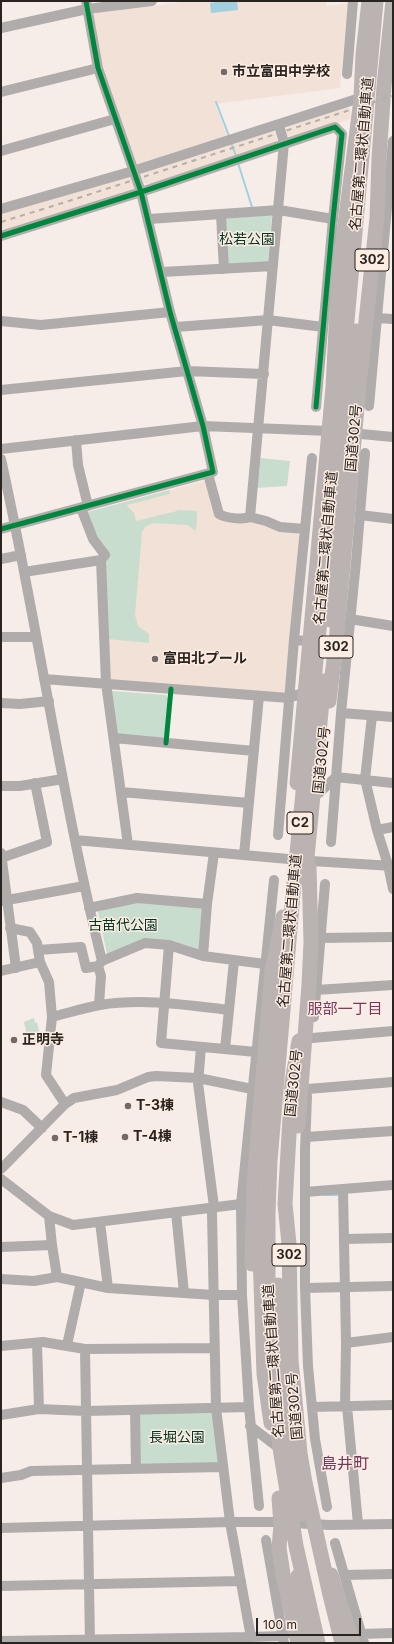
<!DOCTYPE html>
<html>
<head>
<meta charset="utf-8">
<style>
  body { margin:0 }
  #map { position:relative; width:394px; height:1644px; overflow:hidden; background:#f6ede8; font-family:Inter,sans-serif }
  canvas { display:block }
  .frame { position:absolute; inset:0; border:2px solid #2a2420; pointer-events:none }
  .scale { position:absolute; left:256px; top:1618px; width:105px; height:18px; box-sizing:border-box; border:2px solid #2a2420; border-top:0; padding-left:5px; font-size:12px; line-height:14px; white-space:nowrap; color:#2a2420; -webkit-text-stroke:3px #fcece2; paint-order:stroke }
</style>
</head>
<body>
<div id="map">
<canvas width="394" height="1644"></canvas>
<div class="frame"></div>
<div class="scale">100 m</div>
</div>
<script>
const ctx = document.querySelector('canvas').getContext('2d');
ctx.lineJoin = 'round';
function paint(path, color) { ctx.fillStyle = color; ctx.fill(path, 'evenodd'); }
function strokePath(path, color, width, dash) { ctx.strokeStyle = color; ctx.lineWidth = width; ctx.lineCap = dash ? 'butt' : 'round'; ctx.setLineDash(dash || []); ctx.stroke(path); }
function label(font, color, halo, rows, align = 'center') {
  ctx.font = font + ' Inter,"Noto Sans JP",sans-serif'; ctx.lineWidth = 3; ctx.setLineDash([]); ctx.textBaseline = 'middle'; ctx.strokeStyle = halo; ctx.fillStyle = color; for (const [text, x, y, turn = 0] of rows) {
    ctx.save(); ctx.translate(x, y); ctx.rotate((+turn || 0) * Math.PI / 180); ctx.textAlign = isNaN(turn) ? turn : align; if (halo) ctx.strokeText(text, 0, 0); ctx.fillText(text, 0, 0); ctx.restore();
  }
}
const built = new Path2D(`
  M191,1h135l1,5 21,-3 -8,85 -125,16 13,34 -90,27 -2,-2 -36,-107 -7,-42 1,-1z
  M347,107l4,2 -1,10 -59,20 -4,-3 -2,-7 1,-2z
  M273,131l3,2 1,7 -1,3 -127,42 -5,-2 -3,-8 2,-3z
  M132,175l3,15 -134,43v-20z
  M204,481l4,2 6,25 50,16 14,7 19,2 2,4 -14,157 -174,-14 -3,-2 -4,-116 -20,-49z`);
const green = new Path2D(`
  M272,215l-4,47 -40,2 -4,-45z
  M259,458l31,3 -3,25 -31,2z
  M169,490l1,4 -43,11 1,2 6,6 2,8 41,-10v-1l20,1v12l-2,8 -7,-6 -35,-2 -8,4 -3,5 -7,83 3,11 11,8v9l-42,-4 -3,-77 -20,-49z
  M112,691l54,4 2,3 -3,40 -49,-4z
  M137,901l65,7 -3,43 -29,-9 -63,12 -9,-42 1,-2z
  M34,1018l1,5 2,-1 5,21 -13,3 -5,-24z
  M210,1411l3,3 6,48 -2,2 -77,1v-52z`);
const water = new Path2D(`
  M221,1h16l1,9 -27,3 -1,-10z`);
const stream = new Path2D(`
  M216,102l13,34
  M232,145l4,11
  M238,163l14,44
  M324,1195h13`);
const minor = new Path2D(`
  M1,28l86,-19 65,-8
  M347,74l6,-73
  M1,92l97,-24
  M279,125l5,18 -34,374 16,4 14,6 25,2
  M1,151l114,-32
  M1,209l132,-38 233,-75
  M221,215l3,54
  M149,219l130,-9 54,9
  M1,236l140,-44 194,-65 7,7 -9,85 -17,188
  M162,272l111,-6
  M377,318l16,1
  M1,321l40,4 129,-13
  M176,327l92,-7 55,7
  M1,390l186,-19 77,3
  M369,406l24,-265
  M76,440l2,25 10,41
  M1,449l202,-23 126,5 64,6
  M1,459c37,167 60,336 101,502
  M208,474l11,40c7,4 23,6 31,3
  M81,508l12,31 12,16 -4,5
  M360,515l33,4
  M1,529l212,-57 -10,-46 -33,-114 -29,-120 -43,-124 -12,-67
  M1,559l20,-4
  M24,572l77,-12 5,123 22,162
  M350,619l43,7
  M1,637h35
  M294,640l42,3
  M44,679l245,19 16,-6
  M1,703l19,1 29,-3
  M341,713l52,4
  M372,716l-7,63 12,51 11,35 5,24
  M114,738l140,13
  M1,786h19l43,-7
  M121,792l128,11
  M319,793l17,-16 57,6
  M377,830l16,-3
  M278,835l16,-195 18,-182
  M75,840l236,21 82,5
  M331,842l10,-129 15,-151 9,-109
  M1,853l15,115
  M244,855l15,-159
  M1,858l46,-16 -12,-59
  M2,901l82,-15
  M89,908l48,-10 70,6
  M10,928l20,4 7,11 1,7
  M321,938l72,-1
  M169,945l-8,98 95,9
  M203,956l4,-52 7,-51
  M40,962l9,20 3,35
  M98,966l3,10 -2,29
  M1,971l39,-9 -2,-12 43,-3 5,21 12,-2 4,-5 43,-18 24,2 34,11 62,8
  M316,990l77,-5
  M314,1017l11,-133
  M312,1038l81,-7
  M201,1047l-3,36 16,124 -2,6 4,195 14,114 22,121
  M225,1049l9,-88
  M308,1089l85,-7
  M307,1096l-2,54v138l3,78 7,73 12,68
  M1,1102l22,8 19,18
  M65,1104l-19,-29 6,-58c16,-4 31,-9 48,-12 43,-7 86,0 129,5
  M306,1137l87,-6
  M1,1169l64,-65 9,-6 43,-8 31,-13 8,-1 42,2 54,11
  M1,1179l48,37 24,9 168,-21
  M343,1189l3,154 -1,63
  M305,1192l88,-7
  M176,1212l8,81
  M49,1216l3,29
  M100,1222l8,66
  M345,1239l48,-1
  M1,1247l51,-2 5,32
  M1,1279l33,2 23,-4 51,11 106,7h28
  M305,1288l88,-2
  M37,1343l2,66
  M346,1343l47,-6
  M67,1345l14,-63
  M1,1346l42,-4 42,7 129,-1
  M85,1349l5,294
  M347,1406l11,118
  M312,1407l81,-2
  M135,1410l1,59
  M1,1415l38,-6 47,2 163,-4
  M250,1426l25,19
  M1,1478l20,-3 10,-4 191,-4
  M259,1506l-10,-99 -7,-112 -1,-91 33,-324
  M1,1528l229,-6h43l56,3 64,-1
  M266,1540l18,103
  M335,1543l29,100
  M344,1575l49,-1
  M1,1586l240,-5
  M361,1634l32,-1
  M1,1641l250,-4 32,-1 15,-10`);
const highway = new Path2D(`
  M329,701l7,-58 22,-247 19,-178 2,-60 5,-72 9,-85
  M297,783l36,-396 6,-115 22,-173 2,-45 6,-53
  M299,1041l-7,42 -7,121 4,40 2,116 9,93 7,42
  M259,1222l5,152 7,49
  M331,1575l22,68
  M298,1576l7,67`);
const rail = new Path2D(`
  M1,222l68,-21 324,-105`);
const highwayBridge = new Path2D(`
  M330,620l26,-289
  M305,878l19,-197
  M298,1126l11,-141 2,-43 -2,-75
  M252,1264l2,-81 18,-213 11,-53
  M278,1285c2,76 11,154 23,229
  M305,1483l25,112 12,48
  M279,1498l2,27 -2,23 4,26 15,69
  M318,1643l-22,-97 -16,-98 -6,-53 -6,-91v-91l2,-53 23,-266 26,-264 57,-629`);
const cycleway = new Path2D(`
  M1,236l140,-44 194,-65 7,7 -9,85 -17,188
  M1,529l212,-57 -10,-46 -33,-114 -29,-120 -43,-124 -12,-67
  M166,743l5,-54`);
const markers = [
  [224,72,4,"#716a66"],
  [155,659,4,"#716a66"],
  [14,1040,4,"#716a66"],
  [128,1106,4,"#716a66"],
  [125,1137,4,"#716a66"],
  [55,1138,4,"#716a66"]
];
const shields = [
  [372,260,34],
  [336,647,34],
  [300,823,26],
  [289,1255,34]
];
const shieldNames = [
  ["302",372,260],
  ["302",336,647],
  ["C2",300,823],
  ["302",289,1255]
];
const poiNames = [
  ["市立富田中学校",232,72],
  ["富田北プール",163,659],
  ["正明寺",22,1040],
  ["T-3棟",136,1106],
  ["T-4棟",133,1137],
  ["T-1棟",63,1138]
];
const streetNames = [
  ["名古屋第二環状自動車道",362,154,-85],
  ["国道302号",354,438,-85],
  ["名古屋第二環状自動車道",326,548,-85],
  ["国道302号",322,760,-84],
  ["名古屋第二環状自動車道",290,931,-85],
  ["国道302号",294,1083,-84],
  ["名古屋第二環状自動車道",274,1361,-94],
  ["国道302号",295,1406,-95]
];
const parkNames = [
  ["松若公園",247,240],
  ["古苗代公園",123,926],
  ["長堀公園",177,1438]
];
const neighbourhoodNames = [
  ["服部一丁目",345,1009]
];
const quarterNames = [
  ["島井町",345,1464]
];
paint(built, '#f2e1d7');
paint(green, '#c9ddcf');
paint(water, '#a1d1de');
strokePath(stream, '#a1d1de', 2);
strokePath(minor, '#b0acac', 10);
strokePath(highway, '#bab3b1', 15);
strokePath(rail, '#b4aeac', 2, [5, 5]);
strokePath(highwayBridge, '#bab3b1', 15);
strokePath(cycleway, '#00873e', 5);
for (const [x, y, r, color] of markers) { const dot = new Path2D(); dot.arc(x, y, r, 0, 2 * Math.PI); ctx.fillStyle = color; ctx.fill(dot); strokePath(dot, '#fcece2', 1.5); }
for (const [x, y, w] of shields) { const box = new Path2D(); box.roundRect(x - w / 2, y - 11, w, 22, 3); ctx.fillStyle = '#fcece2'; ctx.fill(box); strokePath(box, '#2a2420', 1); }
label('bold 13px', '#2a2420', null, shieldNames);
label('bold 14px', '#2a2420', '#fcece2', poiNames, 'left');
label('14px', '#2a2420', '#fcece2', streetNames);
label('14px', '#003521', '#fcece2', parkNames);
label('15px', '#75375e', '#fcece2', neighbourhoodNames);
label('16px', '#75375e', '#fcece2', quarterNames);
</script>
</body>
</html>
